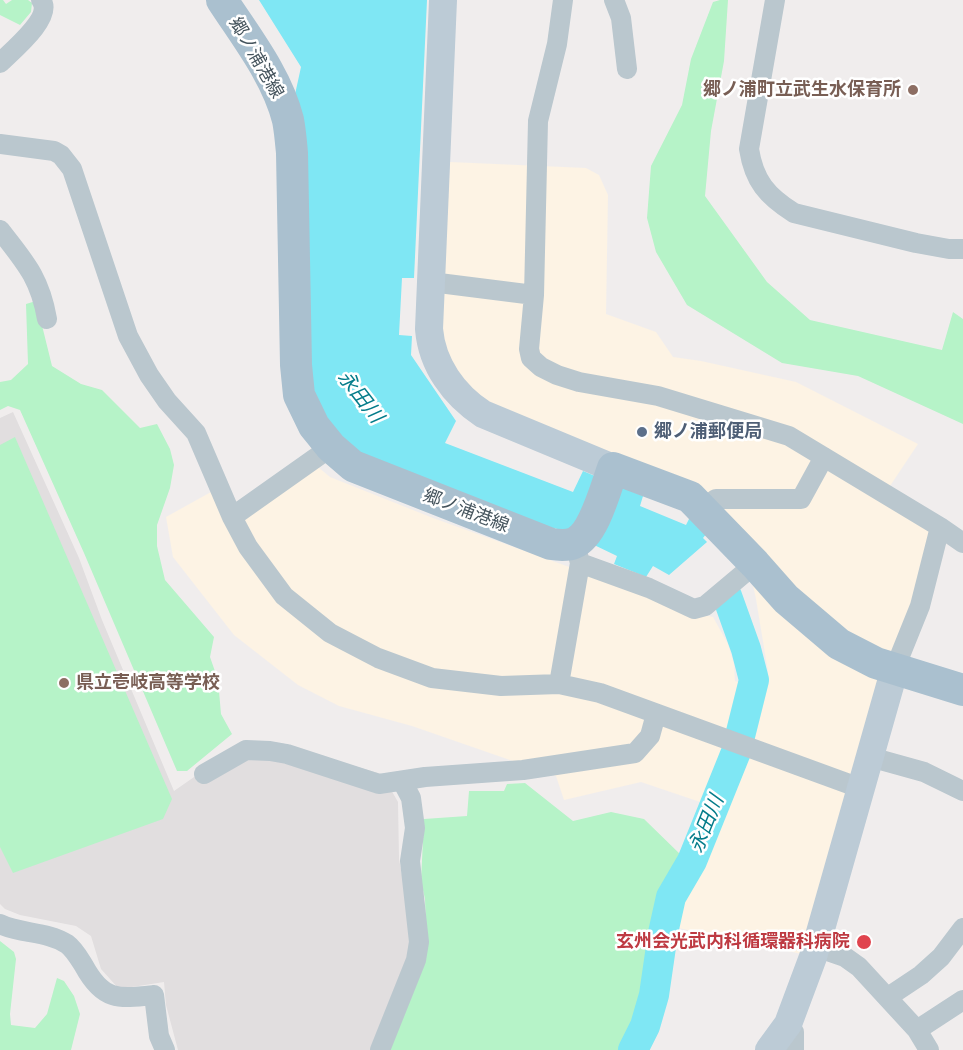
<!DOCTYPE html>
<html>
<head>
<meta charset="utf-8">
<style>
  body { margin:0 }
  canvas { display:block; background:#f0eded }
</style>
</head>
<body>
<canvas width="963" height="1050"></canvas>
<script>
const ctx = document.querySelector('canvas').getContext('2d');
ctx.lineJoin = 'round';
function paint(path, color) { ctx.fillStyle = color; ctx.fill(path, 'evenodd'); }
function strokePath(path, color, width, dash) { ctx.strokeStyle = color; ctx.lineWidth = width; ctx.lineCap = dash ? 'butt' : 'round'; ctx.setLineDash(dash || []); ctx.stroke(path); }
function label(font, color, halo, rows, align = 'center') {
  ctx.font = font + ' Rubik,"Noto Sans JP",sans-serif'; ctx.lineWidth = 5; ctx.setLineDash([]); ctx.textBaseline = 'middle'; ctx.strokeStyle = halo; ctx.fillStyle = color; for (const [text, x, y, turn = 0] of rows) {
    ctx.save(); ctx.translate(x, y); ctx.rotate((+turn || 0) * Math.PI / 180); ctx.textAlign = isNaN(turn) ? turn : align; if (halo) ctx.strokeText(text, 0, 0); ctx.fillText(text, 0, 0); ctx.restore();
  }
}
const commercial = new Path2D(`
  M450,162l136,6 13,7 9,20 -2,119 50,18 17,25 28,4 95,21 122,62 -28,42 50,30 -14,57 -124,381 -124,-26 1,-27 32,-53 57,-176 -12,-73 -15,-67 -269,-137 -32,-44z
  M306,457l24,20 103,41 267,96 13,3 15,27 6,20 1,17 8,3 -12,48 -25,72 -65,-22 -77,18 -8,-24 -144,-50 -73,-20 -41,-21 -64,-50 -61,-78 -7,-40 45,-25 24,11z`);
const education = new Path2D(`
  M13,412l66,146 23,62 72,171 66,-46 48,2 94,27 16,28 1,57 16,87 -38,104h-199l-12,-45 -2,-23 -45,7 -18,-20 -10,-33 -15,-10 -56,-11 -15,-6 -5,-5v-486z`);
const green = new Path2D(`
  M0,0h3l3,4 6,-4h16l4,3 -1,9 -11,13 -20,-10z
  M720,0h8l-4,61 -13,70 -6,65 62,86 43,38 132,30 11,-38 10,7v105l-105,-48 -76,-13 -95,-58 -31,-53 -9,-34 4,-52 31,-61 9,-46 22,-57z
  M36,301l16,65 29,18 21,6 38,38 17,-4 13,25 4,16 -4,23 -13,37v21l8,34 49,57 -4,20 8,23 3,34 11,20 -45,37h-10l-93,-218 -64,-143 -12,-4 -8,4v-28l11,-2 17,-16 -2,-60z
  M15,437l157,362 -9,20 -150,54 -13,-26v-402z
  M525,783l48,38 38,-9 33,7 38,37 -10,24 -17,56 -6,56 -8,30 -13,28h-241l40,-96 -2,-55 -4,-18 3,-62 43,-3 2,-25h35l3,-7z
  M0,941l14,11 2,7 -6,55 1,11 24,3 12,-14 10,-36 7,3 10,15 6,18 -9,36h-71z`);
const water = new Path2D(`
  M259,0h168l-13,278h-12l-3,57 13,1 -1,19 45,66 -11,22 128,49 10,-21 60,25 -3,10 46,19 4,-8 17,16 -4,5 4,4 -38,33 -16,-9 -7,11 -32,-13 3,-8 -54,-26 -31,-6 -129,-47 -59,-34 -29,-40 -6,-29 -15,-275 7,-32z`);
const river = new Path2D(`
  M633,1050l12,-24 9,-31 9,-62 8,-36 21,-36 44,-109 18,-72 -8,-31 -19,-53`);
const street = new Path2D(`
  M563,0l-6,44 -19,77 -4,174 -5,54 2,9 10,9 16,8 22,7 79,14 131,40 151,91 23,16
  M614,0l7,18 6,51
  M775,0l-26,149c5,32 18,47 45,64l122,30 33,6h14
  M0,63c12,-12 54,-46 41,-63
  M0,144l54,7 7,4 11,14 56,167 21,39 18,26 29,32 36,84 16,30 36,49 46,37 48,25 54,20 69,8 58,-2 41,9 260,95
  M0,230c25,32 40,48 47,89
  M431,282l103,13
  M702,509l14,-10h85l23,-42
  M232,517l99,-70
  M580,563l69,25 45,21 11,-3 50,-42
  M895,668l25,-62 20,-79
  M559,684l21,-121 -3,-12
  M870,757l54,15 39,19
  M204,774l42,-24 24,1 17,3 92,30 46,-7 98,-7 112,-17 15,-17 6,-22
  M0,924c20,10 47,7 67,20 7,5 12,14 17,22 19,35 34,33 70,29l5,41 6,14
  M816,947l29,10 14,10 58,63 12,20
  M888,997l33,-22 20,-18 22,-29
  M788,1024l6,8v18
  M917,1030l46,-30
  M380,1050l36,-90 3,-18 -9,-81 5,-33 -4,-30 -9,-17`);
const secondary = new Path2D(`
  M443,0l-14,329c3,36 25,66 54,85l130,54
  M769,1050l19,-26 25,-67 82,-289`);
const primary = new Path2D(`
  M222,0c24,37 55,76 66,120 2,10 3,22 4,33l4,212 3,30 15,31 17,21 22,19 198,78c7,1 16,2 23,-1 20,-8 32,-56 39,-75l77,29 65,67 31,35 53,45 37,19 87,27`);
const markers = [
  [913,90,6,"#8d6e63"],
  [642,432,6,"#5c6f8a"],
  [64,683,6,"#8d6e63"],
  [864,942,8,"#e0444e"]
];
const streetNames = [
  ["郷ノ浦港線",256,58,60],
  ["郷ノ浦港線",466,511,21]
];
const educationNames = [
  ["郷ノ浦町立武生水保育所",901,90],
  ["県立壱岐高等学校",76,683,"left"]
];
const serviceNames = [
  ["郷ノ浦郵便局",654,432]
];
const healthNames = [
  ["玄州会光武内科循環器科病院",850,942]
];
const waterNames = [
  ["永田川",360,397,52],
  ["永田川",707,824,-68]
];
paint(commercial, '#fdf3e4');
paint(education, '#e1dedf');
paint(green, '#b6f3c8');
paint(water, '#7fe7f4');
strokePath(river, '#7fe7f4', 30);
strokePath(street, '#bac7ce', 20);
strokePath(secondary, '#bccbd6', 28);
strokePath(primary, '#aac0cf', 32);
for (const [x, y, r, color] of markers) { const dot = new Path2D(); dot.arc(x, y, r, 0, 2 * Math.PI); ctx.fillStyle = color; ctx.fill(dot); strokePath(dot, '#fff', 2); }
label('18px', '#44535c', '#fff', streetNames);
label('bold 18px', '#785e54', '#fff', educationNames, 'right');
label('bold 18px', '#4e5e75', '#fff', serviceNames, 'left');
label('bold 18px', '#be3a42', '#fff', healthNames, 'right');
label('italic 20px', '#047c8a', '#fff', waterNames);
</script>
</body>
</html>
